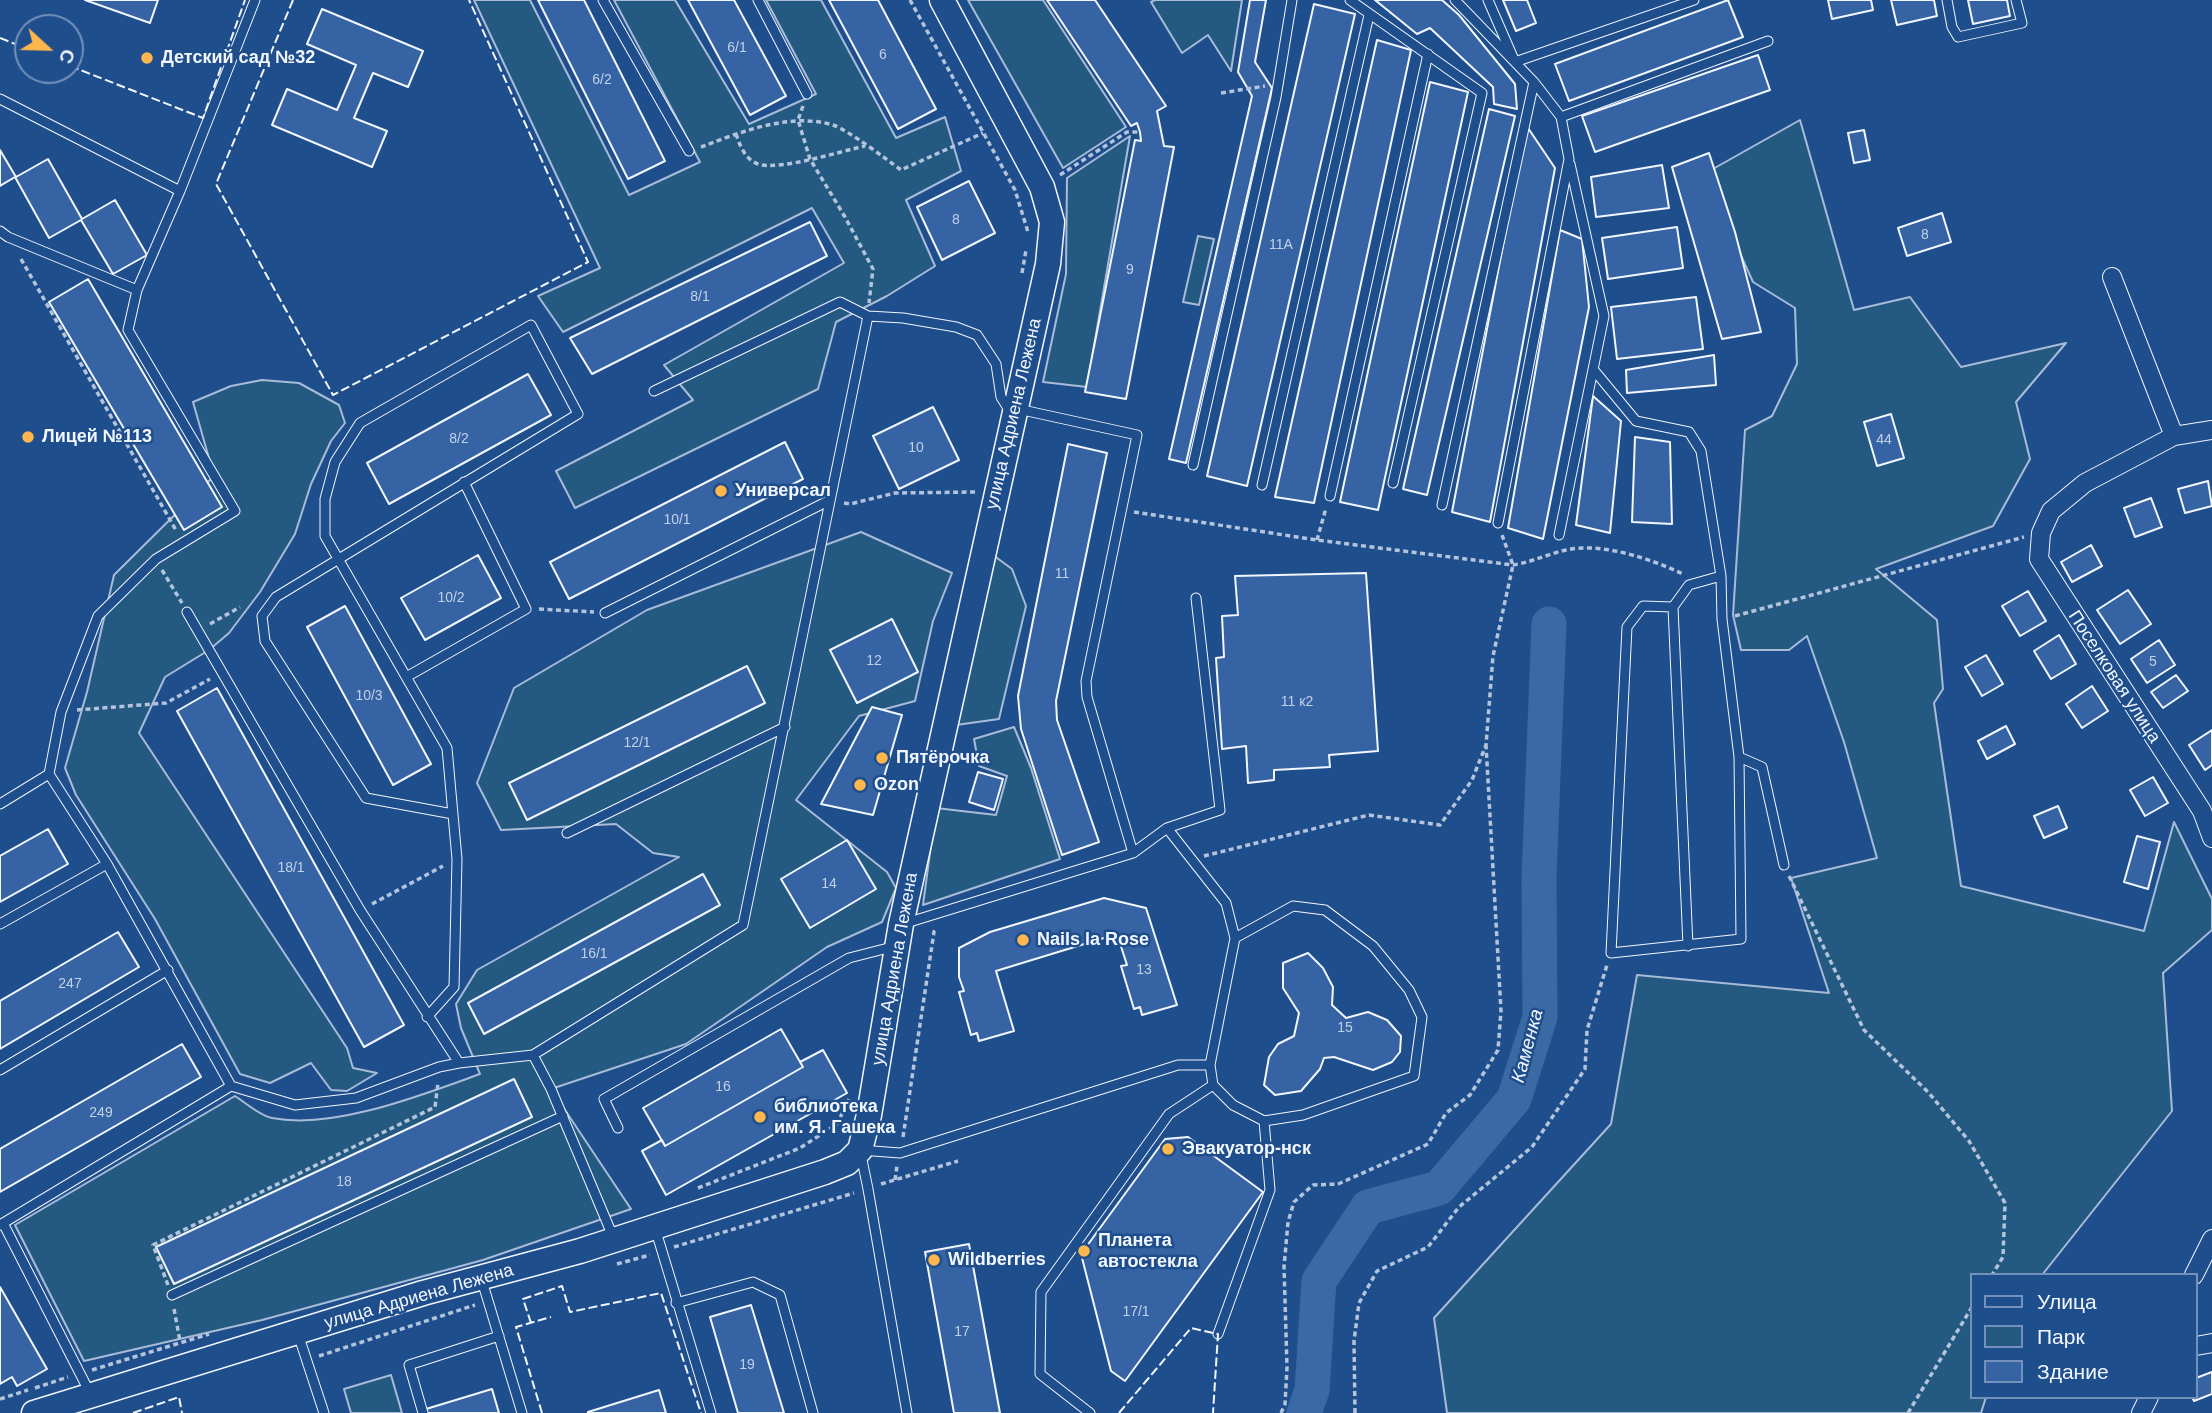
<!DOCTYPE html>
<html>
<head>
<meta charset="utf-8">
<style>
  body { margin:0 }
  #map { position:relative; width:2212px; height:1413px; overflow:hidden; background:#1f4e8c; font-family:Helvetica,sans-serif }
  canvas { display:block }
  .legend { position:absolute; left:1970px; top:1273px; width:228px; height:126px; box-sizing:border-box; background:#1f4e8c; border:2px solid #7391ba; margin:0; padding:9px 12px; list-style:none; font-size:21px; color:#f2f6ff }
  .legend li { display:flex; align-items:center; gap:14px; height:35px }
  .legend b { width:35px; border:2px solid #7391ba }
  .north { position:absolute; left:14px; top:14px; width:70px; height:70px; box-sizing:border-box; background:#1f4e8c; border:2px solid #7391ba; border-radius:50%; rotate:112deg; font-size:19px; font-weight:700; line-height:28px; text-align:center; color:#f2f6ff }
  .north::after { content:''; display:block; margin:auto; width:24px; height:32px; background:#ffb74d; clip-path:polygon(50% 0,100% 100%,50% 72%,0 100%) }
</style>
</head>
<body>
<div id="map">
<canvas width="2212" height="1413"></canvas>
<ul class="legend">
<li><b style="height:9px;background:#1f4e8c"></b>Улица</li>
<li><b style="height:19px;background:#245a82"></b>Парк</li>
<li><b style="height:19px;background:#3563a3"></b>Здание</li>
</ul>
<div class="north">С</div>
</div>
<script>
const ctx = document.querySelector('canvas').getContext('2d');
ctx.lineJoin = 'round';
function paint(path, color) { ctx.fillStyle = color; ctx.fill(path, 'evenodd'); }
function strokePath(path, color, width, dash) { ctx.strokeStyle = color; ctx.lineWidth = width; ctx.lineCap = dash ? 'butt' : 'round'; ctx.setLineDash(dash || []); ctx.stroke(path); }
function label(font, color, halo, rows, align = 'center') {
  ctx.font = font + ' Helvetica,sans-serif'; ctx.lineWidth = 5; ctx.setLineDash([]); ctx.textBaseline = 'middle'; ctx.strokeStyle = halo; ctx.fillStyle = color; for (const [text, x, y, turn = 0] of rows) {
    ctx.save(); ctx.translate(x, y); ctx.rotate((+turn || 0) * Math.PI / 180); ctx.textAlign = isNaN(turn) ? turn : align; if (halo) ctx.strokeText(text, 0, 0); ctx.fillText(text, 0, 0); ctx.restore();
  }
}
const green = new Path2D(`
  M474,0h56l99,195 71,-33 -86,-162h61l74,124 67,-30 -50,-94h55l75,138 49,-21 16,54 -55,29 29,66 -48,30 -51,26 -18,67 -243,119 -19,-37 137,-71 -29,-35 180,-102 -32,-55 -249,124 -25,-36 62,-28z
  M968,0h75l83,127 -63,41z
  M1155,0h87l-11,71 -23,-36 -26,18 -31,-51z
  M1800,120l54,190 56,-13 51,70 105,-24 -50,59 14,57 -37,67 -117,43 61,51 6,69 -9,14 27,183 183,45 30,-109 38,77v31l-49,43 9,138 -130,164h-70v122h14l-5,16h-534l-13,-95 177,-194 26,-149 192,18 -38,-115 86,-20 -33,-116 -37,-106 -18,14h-48l-8,-35 12,-185 27,-14 25,-52 -2,-56 -42,-26 -49,-108z
  M1130,136l-43,251 -44,-5 23,-108 1,-96z
  M1198,236l16,3 -15,66 -16,-3z
  M262,380l37,3 40,22 6,18 -14,18 -20,43 -16,50 -35,58 -31,41 -20,17 -44,27 -26,56 208,315 6,20 24,5 -30,18 -16,-1 -20,-27 -41,20 -30,-9 -85,-155 -79,-124 -11,-27 22,-76 27,-117 100,-99 -21,-74 38,-16z
  M861,532l91,41 -19,48 -18,80 -56,15 -63,84 91,72 9,16 -14,34 -55,25 -141,97 -135,45 80,120 -148,51 -221,60 -178,41 -69,-136 220,-129c11,7 25,20 37,22 61,12 150,-23 208,-44l-19,-46 -5,-24 21,-34 202,-113 -26,-4 -37,-29 -115,6 -24,-47 37,-95 133,-78z
  M993,555l19,14 14,37 -27,113 -43,6z
  M1014,727l17,41 29,91 -137,46 13,-97 60,7 11,-39 -28,-10 -5,-27z
  M391,1375l11,38h-51l-7,-24z`);
const river = new Path2D(`
  M1304,1413l8,-23 7,-109 49,-74 71,-19 75,-89 26,-82 -1,-140 10,-253`);
const building = new Path2D(`
  M85,0h73l-8,23z
  M538,0h46l81,161 -37,18z
  M688,0h46l52,96 -36,19z
  M829,0h49l58,109 -38,20z
  M1047,0h48l71,106 -9,5 7,35 10,1 -48,252 -41,-7 50,-252 6,1 -1,-9 -3,-9 -6,3z
  M1250,0h16l-11,62 17,26 -86,375 -17,-4 83,-363 -14,-24z
  M1375,0h67l17,15 56,69 2,25 -23,-5 -1,-17 -63,-59 -13,6z
  M1503,0h24l9,23 -20,8z
  M1728,0l15,37 -174,64 -14,-37z
  M1828,0h43l2,10 -41,9z
  M1891,0h43l3,16 -40,9z
  M1968,0h39l3,16 -37,8z
  M1314,4l41,10 -108,472 -40,-10z
  M322,9l101,42 -15,36 -35,-14 -19,45 33,13 -15,36 -100,-42 15,-36 50,21 19,-45 -49,-21z
  M1377,40l34,10 -97,453 -39,-6z
  M1758,55l12,35 -175,62 -13,-36z
  M1430,82l38,10 -90,418 -38,-8z
  M1489,109l26,7 -88,379 -24,-6z
  M1526,125l29,43 -65,354 -38,-10z
  M1864,130l6,30 -16,3 -6,-30z
  M0,150l16,27 32,-18 34,60 33,-19 32,55 -34,19 -32,-54 -32,18 -34,-61 -15,9z
  M1709,153l26,79 26,100 -39,7 -50,-172z
  M1662,165l7,43 -73,9 -5,-40z
  M969,181l26,52 -53,27 -25,-53z
  M1942,213l9,29 -44,14 -9,-28z
  M810,222l17,34 -235,118 -22,-36z
  M1677,227l6,41 -75,11 -6,-41z
  M1560,230l22,9 7,68 -46,232 -35,-11z
  M88,279l134,228 -38,23 -135,-228z
  M1696,297l7,52 -86,10 -6,-52z
  M1714,355l2,30 -89,8 -1,-23z
  M528,374l23,41 -162,89 -22,-41z
  M1593,396l28,25 -11,112 -34,-8z
  M933,407l26,53 -60,29 -26,-53z
  M1891,414l13,44 -27,8 -13,-44z
  M1635,437l35,5 2,82 -40,-2z
  M785,442l18,37 -234,120 -19,-37z
  M1068,444l39,9 -51,248 1,19 42,122 -37,13 -41,-126 -3,-33z
  M2208,481l4,25 -27,7 -7,-24z
  M2151,498l11,29 -27,10 -11,-29z
  M2091,545l11,21 -30,16 -11,-20z
  M478,555l23,43 -76,42 -24,-42z
  M1366,573l12,178 -49,4 1,12 -56,3v10l-26,3 -2,-37 -24,3 -6,-91 8,-1 -2,-41 16,-1 -3,-39z
  M2128,590l23,34 -31,20 -23,-34z
  M2028,591l18,30 -26,15 -18,-30z
  M345,606l86,158 -38,21 -86,-158z
  M892,619l26,53 -61,31 -27,-53z
  M2059,635l17,29 -25,15 -17,-28z
  M2159,640l16,25 -28,18 -16,-24z
  M1986,655l17,29 -21,12 -17,-29z
  M747,666l18,37 -238,117 -18,-37z
  M2176,675l12,16 -25,17 -12,-16z
  M2092,686l16,25 -26,17 -16,-24z
  M217,688l187,337 -40,22 -187,-336z
  M872,707l30,8 -29,100 -52,-11z
  M2006,726l9,18 -28,15 -9,-18z
  M2212,730v35l-7,5 -16,-25z
  M978,772l25,7 -9,31 -25,-8z
  M2153,777l15,26 -23,13 -15,-26z
  M2058,806l9,22 -23,10 -10,-22z
  M48,829l20,35 -68,38v-46z
  M2137,836l23,6 -12,47 -24,-7z
  M847,840l29,49 -66,39 -29,-49z
  M703,874l17,31 -236,129 -16,-31z
  M1104,898l42,10 31,97 -35,10 -2,-8 -6,2 -13,-43 6,-1 -10,-31 -121,37 18,60 -35,10 -2,-8 -6,2 -12,-43 5,-1 -5,-14v-29l31,-16z
  M118,932l21,35 -139,82v-48z
  M1308,953l15,15 10,19 -1,18 14,13 22,-6 19,8 14,16 -1,16 -8,10 -19,8 -39,-13 -10,1 -4,11 -19,22 -26,4 -11,-10 5,-28 9,-13 16,-8 5,-23 -16,-25v-25z
  M781,1029l22,38 -138,79 -22,-38z
  M182,1044l19,33 -201,115v-43z
  M823,1050l24,43 -181,102 -24,-44 20,-11 3,6 138,-79 -3,-5z
  M514,1079l18,38 -358,167 -18,-37z
  M1188,1137l75,55 -138,189 -14,-10 -30,-117 84,-115z
  M969,1244l31,169h-46l-29,-161z
  M0,1287l47,82 -30,17 -5,-9 -12,7z
  M751,1305l33,108h-46l-28,-96z
  M2212,1372v22l-18,7 -2,-4h4v-19z
  M492,1389l7,24h-72l-1,-4z
  M659,1390l7,23h-78v-1z`);
const path = new Path2D(`
  M910,0l105,190 13,42
  M1221,93l44,-7
  M803,106l-5,14 12,39 35,58 28,52 -4,34
  M736,134c4,12 9,25 22,30 22,7 83,-13 107,-18
  M701,147c40,-15 89,-35 132,-22 15,5 53,34 68,45l82,-37
  M1060,175l67,-43h13
  M21,259l156,273
  M1022,273l4,-23
  M844,503l6,1 45,-11 80,-1
  M1134,512l183,28 196,25c19,-3 35,-11 53,-15 36,-8 85,9 117,24
  M1317,540l9,-32
  M162,570l20,33
  M539,609l55,3
  M1735,616l289,-79
  M210,624l30,-17
  M77,710l89,-7 44,-24
  M1204,856l165,-41 71,10 32,-45 14,-35 7,-89 20,-91 -11,-30
  M1789,876l75,154 64,62 41,49 36,62 -2,54 -11,18
  M372,904l71,-38
  M903,1137l31,-205 -3,-1
  M895,1180l2,-14
  M881,1184l77,-23
  M698,1188l102,-40 37,-24 12,-25
  M674,1247l180,-54
  M617,1264l33,-9
  M168,1285l-15,-40 282,-138 3,-24
  M174,1309l6,32
  M319,1356l156,-51
  M92,1370l117,-36
  M35,1388l33,-11
  M0,1399l28,-9
  M1281,1413l4,-9 2,-37 -3,-100 4,-45 6,-20 19,-17 25,-1 90,-40 18,-31 24,-18 28,-45 3,-39 -15,-266
  M1355,1413l-1,-72 5,-38 18,-32 51,-24 31,-40 73,-60 53,-78 2,-39 20,-65
  M1908,1413l64,-106`);
const lane = new Path2D(`
  M255,0l-75,191 -43,99 -9,40 107,181 -79,48 -58,57 -37,96 -12,62 58,90 124,222 64,19 61,-7 83,-31 20,-4
  M603,0l86,151
  M758,0l49,94
  M1350,0l132,93 -89,390
  M1488,0l27,62 179,-62
  M1947,0l5,27 6,10 64,-14 -6,-23
  M0,99l180,92
  M1561,117l207,-76
  M0,231l8,6 129,53
  M1593,369l43,52 53,11 12,19 20,125 1,43 17,138 23,10 22,98
  M654,391l186,-89 28,14
  M1018,409l119,26 -51,246 1,16 46,156
  M1193,465l83,-368 16,-97
  M1262,485l107,-470
  M1330,496l98,-442
  M1442,505l92,-423 -79,-82
  M1498,523l71,-364 -8,-42 -27,-35
  M1559,535l45,-219 -34,-152
  M1673,607l-30,-1 -16,21 -16,326 130,-14 -2,-182
  M187,612l173,298 99,153 74,-8 210,-130 125,-609 35,2 53,9 21,8 19,29 5,33 10,16
  M605,613l225,-113
  M408,676l118,-67 -62,-127
  M0,804l49,-30
  M1167,828l59,75 9,35 -25,127 3,20 20,20 31,16 39,-6 111,-39 8,-59 -13,-27 -36,-44 -48,-36 -32,-4 -58,32
  M567,833l218,-106
  M0,924l107,-60
  M903,924l230,-71 34,-25 53,-18 -24,-212
  M1688,946l-15,-339 16,-22 32,-9
  M427,1017l27,-30 3,-128 -10,-111 -122,-212v-37l10,-37 25,-39 171,-98 47,89 -302,183 -14,19 3,25 101,157 87,16
  M533,1055l18,34 63,150
  M0,1070l168,-100
  M618,1128l-14,-29 245,-141 47,-12
  M3,1223l87,170
  M0,1225l231,-139
  M655,1228l56,185
  M482,1281l40,132
  M172,1295l391,-179
  M676,1303l77,-21 27,13 33,118
  M298,1334l26,79
  M1218,1334l52,-144 -6,-69
  M423,1413l-14,-48 90,-29
  M907,1413l-39,-224 -8,-39 40,3 278,-88h32
  M1090,1413l-50,-39 1,-82 128,-178 44,-29`);
const street = new Path2D(`
  M2112,277l62,159
  M2212,430l-38,6 -89,47 -34,28 -10,22 -2,26 163,252 10,27
  M2194,1275l18,-36
  M2196,1346l16,-3
  M2141,1413l8,-16`);
const secondary = new Path2D(`
  M34,1413l389,-120 157,-42 245,-79 22,-9 13,-13 9,-35 32,-191 147,-660 4,-42 -10,-35 -100,-187`);
const fence = new Path2D(`
  M293,0l-77,184 117,211 255,-133 -119,-262
  M0,38l28,11
  M70,66l133,52 42,-118
  M531,1323l-8,-24 39,-13 8,26 91,-19 40,120
  M133,1413l46,-16 3,16
  M542,1413l-26,-86 35,-10
  M1119,1413l72,-85 27,6 -5,79`);
const markers = [
  [147,58,7,"#ffb74d"],
  [28,437,7,"#ffb74d"],
  [721,491,7,"#ffb74d"],
  [882,758,7,"#ffb74d"],
  [860,785,7,"#ffb74d"],
  [1023,940,7,"#ffb74d"],
  [760,1117,7,"#ffb74d"],
  [1168,1149,7,"#ffb74d"],
  [1084,1251,7,"#ffb74d"],
  [934,1260,7,"#ffb74d"]
];
const numberNames = [
  ["6/1",737,48],
  ["6",883,55],
  ["6/2",602,80],
  ["8",956,220],
  ["8",1925,235],
  ["11А",1281,245],
  ["9",1130,270],
  ["8/1",700,297],
  ["8/2",459,439],
  ["44",1884,440],
  ["10",916,448],
  ["10/1",677,520],
  ["11",1062,574],
  ["10/2",451,598],
  ["12",874,661],
  ["5",2153,662],
  ["10/3",369,696],
  ["11 к2",1297,702],
  ["12/1",637,743],
  ["18/1",291,868],
  ["14",829,884],
  ["16/1",594,954],
  ["13",1144,970],
  ["247",70,984],
  ["15",1345,1028],
  ["16",723,1087],
  ["249",101,1113],
  ["18",344,1182],
  ["17/1",1136,1312],
  ["17",962,1332],
  ["19",747,1365]
];
const poiNames = [
  ["Детский сад №32",161,58],
  ["Лицей №113",42,437],
  ["Универсал",735,491],
  ["Пятёрочка",896,758],
  ["Ozon",874,785],
  ["Nails la Rose",1037,940],
  ["библиотека",774,1107],
  ["им. Я. Гашека",774,1128],
  ["Эвакуатор-нск",1182,1149],
  ["Планета",1098,1241],
  ["автостекла",1098,1262],
  ["Wildberries",948,1260]
];
const streetNames = [
  ["улица Адриена Лежена",1014,414,-77],
  ["Поселковая улица",2114,677,57],
  ["улица Адриена Лежена",895,969,-80],
  ["улица Адриена Лежена",419,1297,-16]
];
const waterNames = [
  ["Каменка",1528,1046,-75]
];
paint(green, '#245a82');
strokePath(green, '#a8bbd7', 2);
strokePath(river, '#3b69a3', 35);
paint(building, '#3563a3');
strokePath(building, '#f2f6ff', 2);
strokePath(lane, '#f2f6ff', 11);
strokePath(street, '#f2f6ff', 20);
strokePath(secondary, '#f2f6ff', 27);
strokePath(path, '#b3c4dc', 3.5, [5, 3.5]);
strokePath(lane, '#1f4e8c', 9);
strokePath(street, '#1f4e8c', 18);
strokePath(secondary, '#1f4e8c', 24);
strokePath(fence, '#f2f6ff', 2, [9, 3.5]);
for (const [x, y, r, color] of markers) { const dot = new Path2D(); dot.arc(x, y, r, 0, 2 * Math.PI); ctx.fillStyle = color; ctx.fill(dot); strokePath(dot, '#1f4e8c', 2.5); }
label('14px', '#c3d1e8', null, numberNames);
label('bold 18px', '#f2f6ff', '#1f4e8c', poiNames, 'left');
label('18px', '#f2f6ff', '#1f4e8c', streetNames);
label('italic 19px', '#f2f6ff', '#1f4e8c', waterNames);
</script>
</body>
</html>
